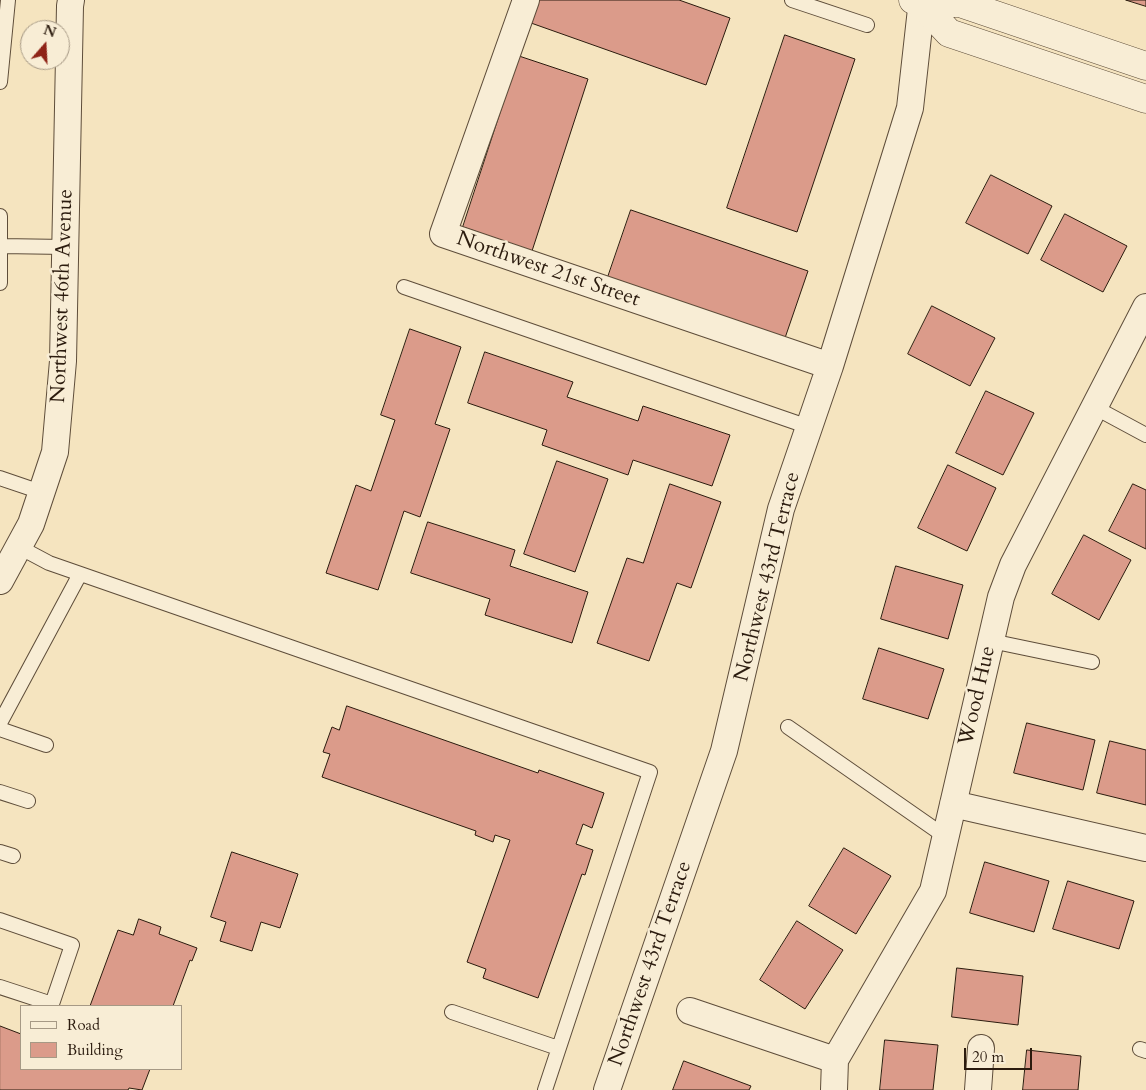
<!DOCTYPE html>
<html>
<head>
<meta charset="utf-8">
<style>
  body { margin:0 }
  #map { position:relative; width:1146px; height:1090px; overflow:hidden; background:#f5e4bf; font-family:Cardo,serif }
  canvas { display:block }
  .legend { position:absolute; left:20px; top:1005px; width:162px; height:65px; box-sizing:border-box; background:#f8edd5; border:1px solid #a69985; margin:0; padding:6px 9px; list-style:none; font-size:15px; color:#2b1b0e }
  .legend li { display:flex; align-items:center; gap:10px; height:25px }
  .legend b { width:25px; border:1px solid #a69985 }
  .north { position:absolute; left:20px; top:20px; width:50px; height:50px; box-sizing:border-box; background:#f8edd5; border:1px solid #a69985; border-radius:50%; rotate:19deg; font-size:14px; font-weight:700; line-height:20px; text-align:center; color:#2b1b0e }
  .north::after { content:''; display:block; margin:auto; width:18px; height:22px; background:#8f2418; clip-path:polygon(50% 0,100% 100%,50% 72%,0 100%) }
  .scale { position:absolute; left:964px; top:1048px; width:68px; height:22px; box-sizing:border-box; border:2px solid #2b1b0e; border-top:0; padding-left:6px; font-size:15px; line-height:18px; white-space:nowrap; color:#2b1b0e; -webkit-text-stroke:4px #f8edd5; paint-order:stroke }
</style>
</head>
<body>
<div id="map">
<canvas width="1146" height="1090"></canvas>
<ul class="legend">
<li><b style="height:6px;background:#f8edd5"></b>Road</li>
<li><b style="height:14px;background:#db9b8a"></b>Building</li>
</ul>
<div class="north">N</div>
<div class="scale">20 m</div>
</div>
<script>
const ctx = document.querySelector('canvas').getContext('2d');
ctx.lineJoin = 'round';
function paint(path, color) { ctx.fillStyle = color; ctx.fill(path, 'evenodd'); }
function strokePath(path, color, width, dash) { ctx.strokeStyle = color; ctx.lineWidth = width; ctx.lineCap = dash ? 'butt' : 'round'; ctx.setLineDash(dash || []); ctx.stroke(path); }
function label(font, color, halo, rows, align = 'center') {
  ctx.font = font + ' Cardo,serif'; ctx.lineWidth = 5; ctx.setLineDash([]); ctx.textBaseline = 'middle'; ctx.strokeStyle = halo; ctx.fillStyle = color; for (const [text, x, y, turn = 0] of rows) {
    ctx.save(); ctx.translate(x, y); ctx.rotate((+turn || 0) * Math.PI / 180); ctx.textAlign = isNaN(turn) ? turn : align; if (halo) ctx.strokeText(text, 0, 0); ctx.fillText(text, 0, 0); ctx.restore();
  }
}
const building = new Path2D(`
  M539,0h140l51,18 -24,67 -175,-62z
  M1126,0h20v6z
  M785,35l70,24 -58,173 -70,-24z
  M519,56l69,23 -56,172 -69,-24z
  M991,175l61,31 -24,48 -62,-31z
  M631,210l177,61 -23,67 -177,-61z
  M1065,214l62,32 -24,46 -62,-32z
  M932,306l63,32 -25,48 -62,-32z
  M410,329l51,18 -26,77 15,5 -30,88 -16,-6 -26,79 -52,-17 30,-88 15,6 24,-71 -14,-5z
  M485,352l88,30 -6,15 71,24 5,-15 87,29 -18,51 -79,-26 -5,15 -86,-30 5,-15 -79,-27z
  M986,391l48,22 -31,62 -47,-22z
  M557,461l51,18 -33,93 -51,-18z
  M948,465l48,23 -29,63 -49,-23z
  M670,484l51,18 -30,86 -14,-5 -28,78 -52,-18 30,-85 16,5z
  M1133,484l13,6v59l-37,-18z
  M428,522l87,28 -5,16 78,26 -16,51 -87,-28 5,-16 -79,-26z
  M1084,535l47,25 -32,60 -47,-26z
  M896,566l67,19 -15,54 -67,-20z
  M879,648l65,21 -16,50 -65,-20z
  M347,706l191,67 1,-3 65,23 -12,35 -9,-4 -7,20 17,6 -8,25 -3,-1 -44,124 -55,-20 3,-9 -19,-7 43,-122 -15,-5 -2,7 -18,-7 1,-4 -154,-54 8,-23 -7,-2 9,-25 7,3z
  M1027,723l68,17 -12,50 -69,-17z
  M1110,741l36,9v55l-49,-12z
  M844,848l47,28 -35,58 -47,-28z
  M232,852l66,22 -18,54 -19,-6 -9,29 -32,-10 6,-19 -15,-5z
  M985,862l64,19 -15,51 -64,-19z
  M1068,881l66,20 -15,48 -66,-20z
  M139,919l22,8 -2,7 38,14 -5,13 -2,-1 -17,46h-83l28,-76 15,5z
  M797,921l46,29 -38,59 -45,-29z
  M957,968l66,8 -5,49 -66,-8z
  M0,1026l21,8v35h129l-8,21 -13,-2 -1,2h-128z
  M885,1040l53,5 -5,45h-53z
  M1027,1050l54,6 -3,34h-55z
  M684,1061l67,25 -2,4h-76z`);
const service = new Path2D(`
  M792,0l75,25
  M0,82l8,-82
  M0,216v67
  M1,246l64,1
  M404,287l405,140
  M1094,407l52,28
  M0,478l41,14
  M19,547l30,16 601,209 -105,318
  M991,641l101,21
  M0,723l80,-149
  M788,727l158,110
  M0,729l46,16
  M0,792l28,9
  M0,852l13,4
  M0,920l72,25 -20,59 -52,-17
  M452,1012l106,36
  M1140,1049l6,2`);
const minor = new Path2D(`
  M526,0l-83,234 387,132
  M0,581l31,-57 24,-72 8,-91 7,-355 1,-6
  M953,804l193,44
  M690,1011l145,49
  M607,1090l117,-339 57,-242 49,-143 80,-258 12,-108
  M834,1090l1,-30 98,-169 68,-294 12,-32 133,-258
  M978,1090l3,-42`);
const tertiary = new Path2D(`
  M913,0l8,3h39l186,63
  M921,3l28,30 197,66`);
const streetNames = [
  ["Northwest 21st Street",548,270,19],
  ["Northwest 46th Avenue",63,296,-88],
  ["Northwest 43rd Terrace",768,577,-76],
  ["Wood Hue",978,696,-77],
  ["Northwest 43rd Terrace",651,964,-71]
];
paint(building, '#db9b8a');
strokePath(building, '#2b1b0e', 1);
strokePath(service, '#5e4d3a', 16);
strokePath(minor, '#5e4d3a', 28);
strokePath(tertiary, '#5e4d3a', 29);
strokePath(service, '#f8edd5', 14);
strokePath(minor, '#f8edd5', 26);
strokePath(tertiary, '#f8edd5', 28);
label('21px', '#2b1b0e', '#f8edd5', streetNames);
</script>
</body>
</html>
